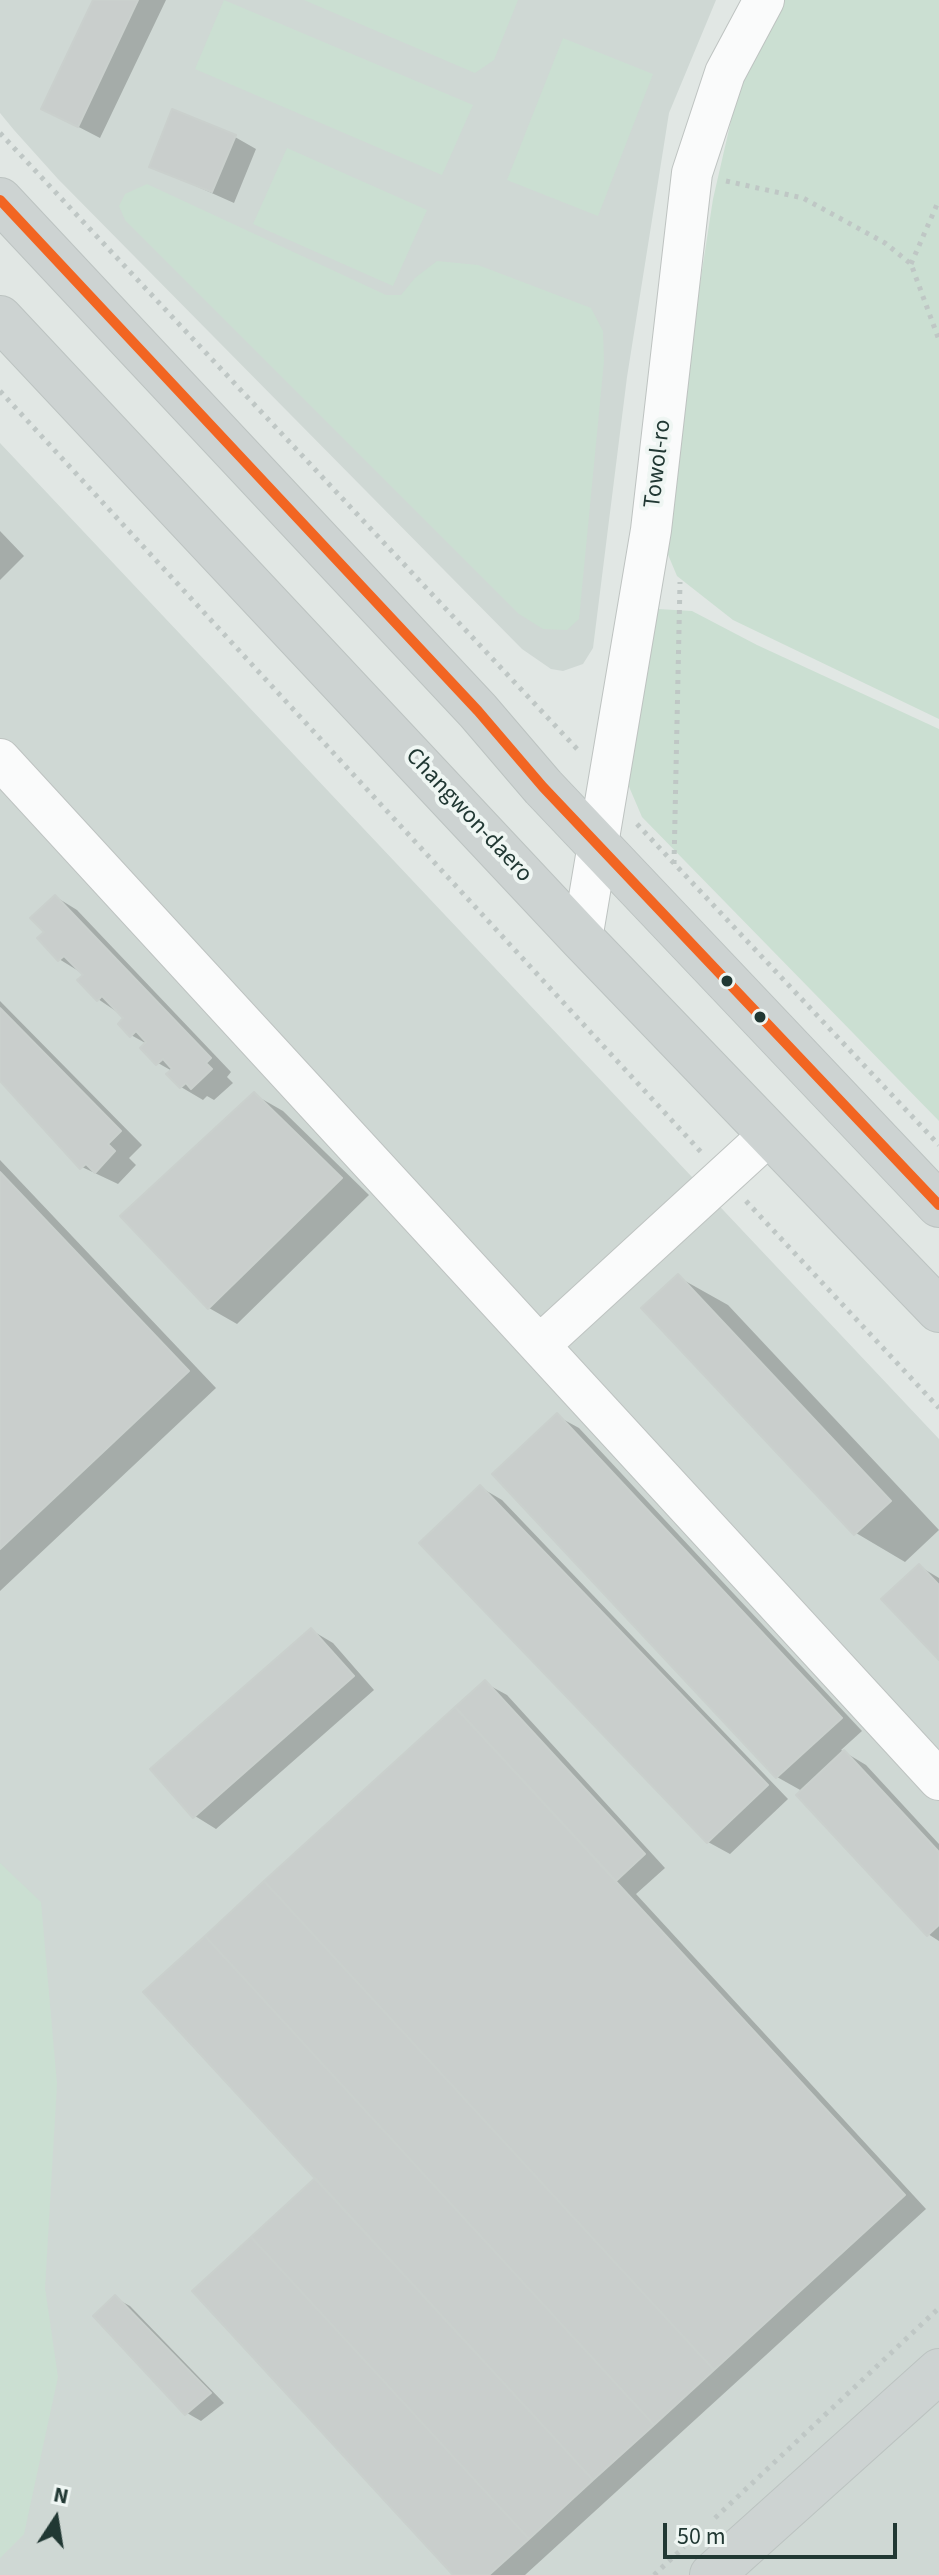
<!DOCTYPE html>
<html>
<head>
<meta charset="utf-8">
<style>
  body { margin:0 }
  #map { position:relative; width:939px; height:2575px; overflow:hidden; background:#e1e7e4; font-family:"Source Sans 3",sans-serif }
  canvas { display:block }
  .north { position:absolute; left:16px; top:2479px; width:80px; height:80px; -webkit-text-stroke:6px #eff6f3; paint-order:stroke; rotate:12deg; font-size:22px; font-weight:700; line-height:32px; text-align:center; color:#213833 }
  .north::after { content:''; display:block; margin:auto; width:28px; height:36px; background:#213833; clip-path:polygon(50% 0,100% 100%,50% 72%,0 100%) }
  .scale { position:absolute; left:663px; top:2523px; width:234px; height:36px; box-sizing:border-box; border:4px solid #213833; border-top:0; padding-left:10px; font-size:24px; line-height:28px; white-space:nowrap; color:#213833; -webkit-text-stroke:6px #eff6f3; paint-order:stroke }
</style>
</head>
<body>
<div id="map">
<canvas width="939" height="2575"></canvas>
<div class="north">N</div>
<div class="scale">50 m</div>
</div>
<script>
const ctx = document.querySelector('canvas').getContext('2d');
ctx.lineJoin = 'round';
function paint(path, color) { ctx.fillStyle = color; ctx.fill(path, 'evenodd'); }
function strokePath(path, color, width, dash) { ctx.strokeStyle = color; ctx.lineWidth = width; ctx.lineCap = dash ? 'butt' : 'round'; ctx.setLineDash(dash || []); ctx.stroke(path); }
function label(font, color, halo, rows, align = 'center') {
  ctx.font = font + ' "Source Sans 3",sans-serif'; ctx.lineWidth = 8; ctx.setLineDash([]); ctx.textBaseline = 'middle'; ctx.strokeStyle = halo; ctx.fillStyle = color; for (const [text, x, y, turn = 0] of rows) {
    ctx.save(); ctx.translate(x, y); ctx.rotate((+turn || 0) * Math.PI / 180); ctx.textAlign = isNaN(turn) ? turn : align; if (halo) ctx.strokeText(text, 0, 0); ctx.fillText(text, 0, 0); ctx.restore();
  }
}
const built = new Path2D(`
  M0,0h716l-47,113 -42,264 -34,271 -10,16 -20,7 -12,-2 -29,-20 -464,-470 -44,-49 -14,-17z
  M0,443l939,996v1136h-939z`);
const green = new Path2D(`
  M224,0l249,105 -31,70 -247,-106z
  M304,0h214l-24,60 -19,13z
  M772,0h167v719l-206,-99 -56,-44 -16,-38 52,-339 26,-113z
  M563,38l90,36 -55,142 -91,-36z
  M287,148l140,62 -34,76 -140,-62z
  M147,184l239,111h15l14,-17 22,-17 41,4 113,43 12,23 1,30 -25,258 -12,11 -24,-1 -24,-15 -394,-394 -6,-14 6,-12z
  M658,609l34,2 65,34 182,84v392l-297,-304 -18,-42z
  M0,1863l41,39 16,182 -12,204 13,89 -34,157 -24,24z`);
const shadow = new Path2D(`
  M95,0h71l-66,138 -56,-29z
  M235,137l21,12 -22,54 -83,-37z
  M0,531l24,25 -24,24z
  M56,897l21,13 154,162 -4,5 6,6 -19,17 -7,-4 -4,4 -22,-13 -9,-16 -14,-8 -11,-19 -16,-9 -5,-17 -28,-19 -13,-24 -26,-16 -13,-27z
  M0,1001l142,144 -13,13 7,7 -18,19 -36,-17 -82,-89z
  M255,1095l28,16 86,84 -132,129 -28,-16z
  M0,1160l216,228 -216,203z
  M678,1277l50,28 211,225 -34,32 -49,-29z
  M557,1416l22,12 283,303 -21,19 25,15 73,79v97l-11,-7 -126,-143 -25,-14z
  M480,1487l22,13 286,299 -58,55 -22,-12z
  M919,1566l20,12v79z
  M311,1630l22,13 41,47 -158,139 -21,-13z
  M485,1683l22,12 158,173 -29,26 290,315 -401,366h-69l-138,-397 -172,-186z
  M115,2298l15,8 94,97 -23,18 -14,-8z`);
const building = new Path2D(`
  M93,0h45l-60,127 -37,-18z
  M172,109l64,26 -24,57 -63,-25z
  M55,895l156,163 -5,5 6,6 -21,20 -5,-6 -6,5 -14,-14 6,-5 -9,-10 -7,6 -16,-17 6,-6 -10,-11 -6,6 -12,-13 5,-6 -21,-22 -5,5 -20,-21 6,-5 -19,-19 -6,5 -21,-23 7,-6 -14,-14z
  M0,1008l121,123 -13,13 7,7 -20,22 -9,-9 -6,5 -80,-88z
  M254,1092l88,86 -134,131 -88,-93z
  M0,1172l189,199 -189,178z
  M678,1274l213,227 -37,34 -213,-227z
  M557,1413l285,305 -66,60 -284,-304z
  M480,1485l288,300 -61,58 -288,-300z
  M919,1564l20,21v75l-58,-61z
  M311,1628l43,48 -161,142 -43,-49z
  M485,1680l160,174 -29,27 -161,-174z
  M455,1707l450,488 -191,175 -450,-489z
  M844,1750l95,102v73l-12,11 -131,-141z
  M264,1881l450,489 -60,55 -449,-489z
  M205,1936l449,489 -61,55 -450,-488z
  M315,2178l278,302 -64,59 -278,-302z
  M251,2237l278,302 -40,36h-36l-261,-284z
  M115,2295l96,98 -26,22 -92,-99z`);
const path = new Path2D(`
  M0,133l578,617
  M726,181l77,17 82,45 26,21 28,76
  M911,264l28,-64
  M0,391l701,761
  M637,824l302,321
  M674,864l6,-282
  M746,1201l193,207
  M715,2518l224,-210
  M654,2575l30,-28`);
const minor = new Path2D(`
  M0,759l939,1021
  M582,939l69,-409 41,-357 33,-100 39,-73
  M541,1344l229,-210`);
const major = new Path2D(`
  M0,200l478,511 65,76 396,418
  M0,318l582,621 357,371
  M712,2575l227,-204`);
const bus1 = new Path2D(`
  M0,200l478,511 65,76 396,418`);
const markers = [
  [727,981,7,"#213833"],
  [760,1017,7,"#213833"]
];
const streetNames = [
  ["Towol-ro",659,464,-83],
  ["Changwon-daero",468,816,47]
];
paint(built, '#cfd8d4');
paint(green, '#cbdfd2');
paint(shadow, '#0003');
paint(building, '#c9cecc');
strokePath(building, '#cad0cd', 2);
strokePath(minor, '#bec3c1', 42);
strokePath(major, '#bcc3c1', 46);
strokePath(path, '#bfc7c5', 5, [4, 6]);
strokePath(minor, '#fafbfb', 40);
strokePath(major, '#cdd3d2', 44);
strokePath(bus1, '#f26522', 10);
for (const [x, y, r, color] of markers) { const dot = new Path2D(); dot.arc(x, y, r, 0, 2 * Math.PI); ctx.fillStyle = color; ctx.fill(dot); strokePath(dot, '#eff6f3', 3); }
label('24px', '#213833', '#eff6f3', streetNames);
</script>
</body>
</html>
